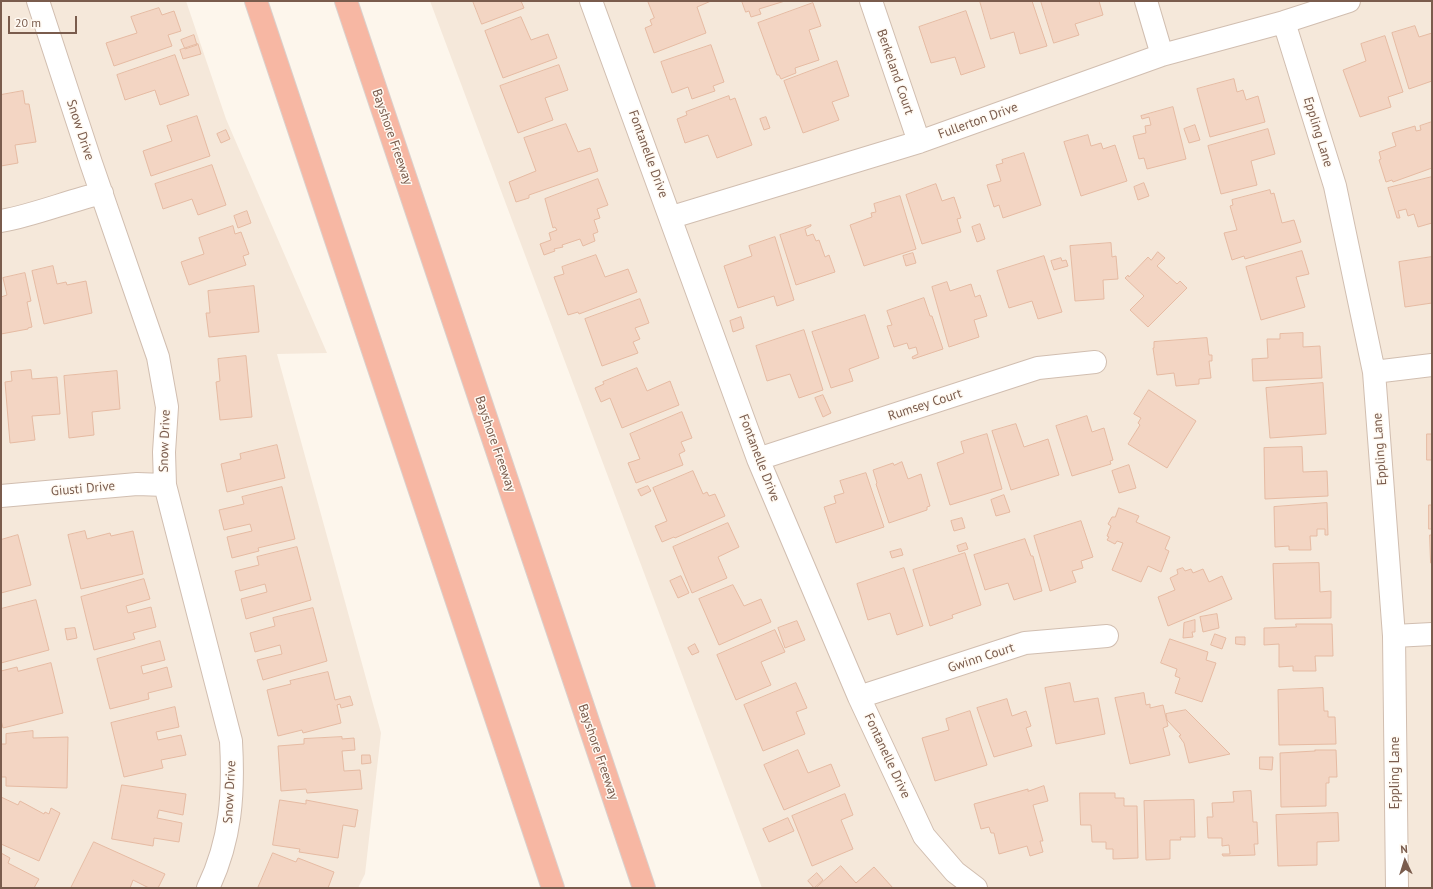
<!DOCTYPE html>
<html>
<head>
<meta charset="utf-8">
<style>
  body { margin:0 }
  #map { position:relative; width:1433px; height:889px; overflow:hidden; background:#fdf6ec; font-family:"PT Sans",sans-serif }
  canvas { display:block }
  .frame { position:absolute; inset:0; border:2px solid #7a5c4d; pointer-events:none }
  .north { position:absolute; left:1385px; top:841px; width:40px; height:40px; -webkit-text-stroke:3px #fffaf3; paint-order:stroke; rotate:356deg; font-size:11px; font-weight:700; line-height:16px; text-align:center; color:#7a5c4d }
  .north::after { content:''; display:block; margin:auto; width:14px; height:18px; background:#7a5c4d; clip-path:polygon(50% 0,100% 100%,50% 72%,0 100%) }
  .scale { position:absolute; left:8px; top:16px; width:69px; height:18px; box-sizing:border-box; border:2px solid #7a5c4d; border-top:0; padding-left:5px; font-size:12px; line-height:14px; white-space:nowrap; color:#7a5c4d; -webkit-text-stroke:3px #fffaf3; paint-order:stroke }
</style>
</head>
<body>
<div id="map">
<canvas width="1433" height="889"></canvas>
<div class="frame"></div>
<div class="north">N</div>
<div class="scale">20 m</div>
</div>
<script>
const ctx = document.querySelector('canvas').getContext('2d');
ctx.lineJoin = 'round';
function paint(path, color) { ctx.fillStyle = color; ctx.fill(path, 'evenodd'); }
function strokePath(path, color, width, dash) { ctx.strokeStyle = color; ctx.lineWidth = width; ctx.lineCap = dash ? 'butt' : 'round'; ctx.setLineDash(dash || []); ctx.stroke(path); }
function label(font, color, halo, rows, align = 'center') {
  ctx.font = font + ' "PT Sans",sans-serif'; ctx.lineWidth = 3; ctx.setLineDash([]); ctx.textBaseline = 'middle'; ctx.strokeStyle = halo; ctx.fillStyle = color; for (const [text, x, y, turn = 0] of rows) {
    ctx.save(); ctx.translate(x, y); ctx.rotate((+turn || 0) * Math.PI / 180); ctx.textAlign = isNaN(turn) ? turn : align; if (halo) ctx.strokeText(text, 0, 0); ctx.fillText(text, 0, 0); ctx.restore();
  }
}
const residential = new Path2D(`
  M1,1h185l40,118 101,234 -50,1 104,379 -16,141 -7,14h-357z
  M430,1h1002v887h-670z`);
const building = new Path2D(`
  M473,1h48l3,7 -42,16z
  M648,1h63l-14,6 9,26 -52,20 -9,-25 7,-3 -2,-5 4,-2z
  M742,1h43l-26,8 2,5 -10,3 -2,-6 -3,1z
  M980,1h52l15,45 -27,8 -6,-22 -23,7z
  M1041,1h58l4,14 -28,9 4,11 -25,8z
  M813,3l8,23 -12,4 10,30 -24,8 1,5 -15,6 -2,-4h-2l-19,-52z
  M159,8l3,7 12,-4 7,20 -13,4 4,11 -58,20 -8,-23 31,-10 -6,-16z
  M966,11l19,56 -24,8 -6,-18 -24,6 -12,-36z
  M521,17l10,23 17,-6 9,24 -54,20 -18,-47z
  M1415,26l4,11 13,-4v48l-23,8 -17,-56z
  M194,35l3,10 -12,4 -4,-9z
  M1385,36l18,56 -15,5 3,10 -31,10 -17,-47 23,-9 -5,-17z
  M198,44l3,10 -18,5 -3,-9z
  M711,45l13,37 -11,4 2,5 -23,8 -4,-12 -16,6 -11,-31z
  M175,55l14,40 -29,10 -5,-15 -30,10 -8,-25z
  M837,61l12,35 -17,6 7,18 -36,13 -19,-52z
  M559,65l9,25 -23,8 8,22 -35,13 -18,-47z
  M1234,79l3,13 6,-2 3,10 12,-4 7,26 -55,15 -13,-48z
  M23,91l2,13h4l7,38 -21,3 3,18 -17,3v-71z
  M729,96l1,4 5,-2 17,47 -35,13 -9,-23 -23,8 -8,-24 10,-4 -1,-3z
  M1173,107l13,52 -39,10 -3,-11 -5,1 -6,-23 13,-3 -1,-7 6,-1 -2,-8 -7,2 -1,-3z
  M197,116l13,40 -59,20 -8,-25 29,-10 -5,-15z
  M766,117l4,11 -6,2 -4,-11z
  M1432,122v46l-39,14 -1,-2 -6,2 -7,-22 2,-1 -2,-7 17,-6 -4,-13 23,-7 1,5 5,-1 -1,-4z
  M566,124l12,28 12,-4 8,23 -69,24v3l-13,4 -7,-20 27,-11 -12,-33z
  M1195,125l5,15 -11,3 -5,-14z
  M1268,129l7,25 -24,7 6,24 -36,9 -13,-48z
  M226,130l4,9 -9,4 -4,-9z
  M1088,135l3,11 10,-3 2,6 12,-4 12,36 -46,15 -17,-54z
  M1024,153l17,52 -38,13 -4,-13 -5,2 -7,-22 14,-4 -5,-16 7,-2 -1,-3z
  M212,165l14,40 -28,10 -6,-16 -29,10 -8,-25z
  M1432,177v46l-14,4 -4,-13 -6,2 -2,-7 -8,2 2,7h-3l-9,-30z
  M598,179l10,26 -11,4 3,9 -6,2 4,12 -5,2 2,7 -12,5 -3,-7 -18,6 1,2 -9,2 1,2 -11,4 -4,-11 11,-4 -2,-7 8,-3 -2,-3 -2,1 -8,-29z
  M1144,183l5,13 -11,4 -4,-13z
  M936,184l6,17 12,-4 7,21 -4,1 4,13 -39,12 -16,-49z
  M1270,190l1,4 3,-1 8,30 12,-3 7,22 -56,17 -1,-3 -12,4 -8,-27 13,-3 -7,-24 3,-1 -1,-5z
  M900,196l16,53 -52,17 -14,-41 22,-8 -1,-4 5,-1 -2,-8z
  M247,211l4,12 -13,5 -4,-12z
  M980,224l5,15 -8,3 -5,-15z
  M811,225v1l-6,3 2,7 6,-2 3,7 3,-1 6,17 4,-2 6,17 -39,13 -16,-50z
  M233,226l2,8 6,-2 8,22 -6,2 3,9 -57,20 -8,-23 23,-8 -5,-16z
  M775,237l19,63 -17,6 -3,-10 -36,12 -14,-42 28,-10 -3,-10z
  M1111,243l1,14 4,-1 2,23 -15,1 1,19 -29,2 -5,-55z
  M1302,251l7,23 -13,3 9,30 -44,13 -15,-53z
  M1158,252l7,6 -8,8 20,18 3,-3 7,7 -39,39 -18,-17 14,-14 -19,-18 3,-3 1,2 19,-20 3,3z
  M913,253l3,10 -10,3 -3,-10z
  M596,255l9,22 23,-8 9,23 -58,22 -1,-2 -10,3 -14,-38 10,-3 -2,-7z
  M1044,256l18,56 -24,7 -6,-18 -23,7 -12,-37z
  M1432,257v46l-27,4 -6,-45z
  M1061,258l1,3 4,-1 2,6 -14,4 -3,-9z
  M53,266l4,18 9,-2 1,3 19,-4 6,32 -48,11 -12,-53z
  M25,273l6,28 -4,1 5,25 -4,1v1l-27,5v-37l6,-2 -4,-17z
  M947,282l3,9 21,-7 4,13 5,-2 7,21 -13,4 5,17 -30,10 -17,-60z
  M254,286l5,46 -50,5 -3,-24h4l-2,-22z
  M924,298l6,18h2l11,33 -30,10 -1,-2 6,-3 -2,-7 -7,2 -2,-6 -13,4 -7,-21 5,-1 -5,-14z
  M640,299l9,24 -14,5 5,11 -7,3 5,11 -36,13 -17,-47z
  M865,315l14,43 -30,11 4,12 -22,7 -19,-56z
  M741,317l3,11 -11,4 -3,-11z
  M804,330l19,60 -24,8 -9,-24 -23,7 -11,-35z
  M1303,333v14l17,-1 2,32 -69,3 -1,-22 16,-1 -1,-19h13v-5z
  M1207,338l2,17h3v6h-3l2,17 -12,1v5l-23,2 -2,-13 -17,2 -4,-27h1v-6z
  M246,356l6,61 -32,3 -4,-38 4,-1 -2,-22z
  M637,368l10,23 23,-10 9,24 -57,23 -12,-30 -9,4 -6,-14 9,-4 -1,-2z
  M31,370l1,9 25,-2 3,37 -28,2 3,24 -25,3 -5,-61 7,-1 -1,-9z
  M117,371l3,38 -28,3 2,23 -25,3 -5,-62z
  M1323,383l3,51 -56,4 -4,-50z
  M1149,390l47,31 -29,47 -39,-24 12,-19 -2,-2 3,-5 -7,-4z
  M823,395l8,18 -8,4 -8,-19z
  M682,412l10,26 -11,4 4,9 -6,3 4,11 -47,18 -8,-20 12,-4 -10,-25z
  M1087,416l5,16 12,-4 9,32 -3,1 1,3 -39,12 -16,-50z
  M1016,424l8,23 24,-8 11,36 -48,15 -19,-59z
  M987,434l15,55 -52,16 -13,-42 27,-10 -3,-11z
  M1427,434h5v26h-5z
  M277,445l8,33 -58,14 -6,-28 20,-5 -1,-5z
  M1302,447l1,25 24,-1 1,25 -63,3 -1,-51z
  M902,462l6,17 13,-5 9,32 -3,1v3l-38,13 -13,-39 1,-1 -4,-13 20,-7 1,2z
  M1129,465l7,23 -17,5 -7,-22z
  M693,471l10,23 4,-2 2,4 6,-2 10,22 -50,22 -1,-1 -12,5 -7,-16 12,-5 -14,-33z
  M866,473l18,54 -48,16 -12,-36 12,-4 -2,-7 10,-3 -4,-12z
  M648,486l3,5 -10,5 -3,-6z
  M282,487l13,52 -37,9 1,3 -27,7 -5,-21 25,-6 -2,-7 -26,6 -5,-20 25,-6 -2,-7z
  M1004,495l6,17 -14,4 -5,-16z
  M1327,503l1,32h-3v-6h-8v7h-7l1,14h-22v-4l-14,1 -1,-40z
  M1429,505h3v24h-3z
  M1119,508l20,8 -3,6 34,15 -5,12 4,2 -8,21 -13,-6 -7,16 -29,-12 11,-27 -6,-2 -2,3 -8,-4 2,-3 -2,-1 4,-10 -3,-2 4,-7h3z
  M962,518l3,10 -11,3 -3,-10z
  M1081,521l12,36 -12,4 2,7 -11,3 4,11 -26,9 -16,-55z
  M728,523l11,24 -21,10 9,21 -35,15 -19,-46z
  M85,531l2,8 23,-6 1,3 22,-5 10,43 -62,15 -13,-54z
  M18,535l13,50 -30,8v-53z
  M1430,535h2v28h-1z
  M1025,539l6,17h2l9,35 -28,9 -6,-17 -23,7 -11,-35z
  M966,543l2,6 -9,3 -2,-6z
  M297,547l14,53 -65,19 -5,-20 26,-7 -2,-8 -25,7 -5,-20 24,-6 -2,-8z
  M901,549l2,6 -11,3 -2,-6z
  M965,553l16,52 -29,10 1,3 -23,8 -17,-56z
  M1319,563l1,29 11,-1v27l-56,1 -2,-55z
  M904,568l19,58 -26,9 -7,-22 -22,7 -11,-36z
  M1183,568l2,3 6,-2 2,4 10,-4 6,13 13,-6 10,23 -64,27 -10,-29 17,-7 -5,-12 8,-4 -1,-4z
  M681,576l8,17 -11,5 -8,-17z
  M144,579l6,20 -24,7 2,7 23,-6 5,20 -23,6 2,6 -41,11 -13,-53z
  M733,585l11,21 17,-7 10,23 -52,23 -20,-46z
  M36,600l13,50 -48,13v-54z
  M313,608l14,53 -64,19 -6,-20 25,-6 -2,-9 -25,7 -5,-19 25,-7 -2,-8z
  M1217,614l2,14 -16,4 -3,-15z
  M1195,620v12h-3l1,5 -10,1 1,-15z
  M797,621l8,19 -20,8 -7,-20z
  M1296,624h36l1,32h-18l1,15h-23v-5l-14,1v-23l-15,1v-17l32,-1z
  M75,628l2,10 -10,2 -2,-11z
  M775,630l10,22 -24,10 10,23 -35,15 -19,-45z
  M1215,634l11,4 -4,11 -11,-4z
  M1236,637h9v8l-9,-1z
  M1170,639l38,13 -2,8 10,3 -14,39 -27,-9 5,-15 -5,-2 2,-7 -16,-6z
  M160,641l5,19 -24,6 2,8 24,-7 5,20 -24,6 1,6 -39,10 -13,-50z
  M695,644l4,8 -7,3 -4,-7z
  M51,663l12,50 -60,15 -2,-8v-49l16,-4 1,4z
  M328,672l7,28 15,-4 3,9 -12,3 -1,-4 -3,1 4,18 -38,10 -1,-3 -24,6 -11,-46 24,-6 -1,-3z
  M796,683l11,25 -11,4 9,22 -42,17 -19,-46z
  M1070,683l4,19 24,-4 7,36 -49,10 -11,-56z
  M1323,688l1,23h4v6h7l1,27 -57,1 -1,-55z
  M1144,693l2,12 4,-1v4l13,-3 5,21 -5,2 7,27 -40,9 -15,-66z
  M1007,699l5,17 14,-5 5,15 -5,2 6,18 -38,11 -17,-49z
  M175,707l4,20 -23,5 2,8 23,-5 5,20 -25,5 2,8 -39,9 -13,-54z
  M1186,710l44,44 -41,9 -5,-20 -5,-7 2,-1 -14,-15 -1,-6z
  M970,711l17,54 -52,16 -13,-43 27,-8 -3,-11z
  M33,731v7l35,-1 -1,51 -61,-2v-9h-5v-33h5v-10z
  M342,737v2l12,-1 1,12 -13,1 2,20 16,-1 2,19 -55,4 -1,-4 -25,2 -3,-45 26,-2v-5z
  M798,750l10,23 23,-9 9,22 -56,24 -20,-45z
  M1315,750h21l1,27h-8v6h-3v23l-45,1 -1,-54 35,-2z
  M362,755h8l1,8 -9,1z
  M1260,757h13l-1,13 -12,-1z
  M122,785l64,9 -3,21 -24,-5 -2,8 25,5 -3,19 -25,-4 -1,8 -41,-7z
  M1044,786l4,15 -15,4 10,36h-3l3,11 -13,4 -3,-10 -28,8 -5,-21h-3l-2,-6 -8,2 -7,-25 54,-15v2z
  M1251,791l2,31h4l1,22h-4l1,11 -32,1 -1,-2h8l-1,-9 -7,1v-8h-14l-1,-21h6l-1,-14 22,-1 -1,-10z
  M1080,793h35v5h9v8h13l1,52 -25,1v-10h-7v-7h-14l-1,-17h-10z
  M845,794l8,21 -12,5 12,29 -41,17 -20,-50z
  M1,797l17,8 2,-4 24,13 1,-2 4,2 2,-6 9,5 -21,48 -38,-17z
  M280,800l26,4v-4l52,10 -3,17 -12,-2 -5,33 -39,-6 1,-3 -27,-4z
  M1194,800l1,37h-15l1,3h-11v19l-24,1 -2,-59z
  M1338,813l1,28 -22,1v23l-39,1 -2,-51z
  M788,818l6,13 -25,11 -6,-13z
  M94,842l71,32 -7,14h-9l-16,-8 -3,8h-59z
  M1,853l9,5 -2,5 31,16 -5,9h-33z
  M273,853l23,9 2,-4 36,14 -6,16h-70z
  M841,866l15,17 18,-16 19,21h-77z
  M817,873l6,7 -9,8 -6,-7z`);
const minor = new Path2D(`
  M38,1l53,162 67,194 9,50 -3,45 1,33 66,256c3,53 0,99 -23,147
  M591,1l167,458 101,238 65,139 31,36 21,16
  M871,1l48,141
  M1146,1l16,54
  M1284,22l51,164 39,186 20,264 3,252
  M672,217l247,-75 243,-87 122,-33 65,-21
  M1,221c34,-6 67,-20 101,-28
  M1374,372l58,-7
  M758,459l280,-91 57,-6
  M1,496l136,-12 28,1
  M1394,636l38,-2
  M859,697l166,-54 82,-7`);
const motorway = new Path2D(`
  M256,1l297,887
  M346,1l298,887`);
const streetNames = [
  ["Berkeland Court",895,72,71],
  ["Fullerton Drive",978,121,-20],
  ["Snow Drive",80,130,72],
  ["Eppling Lane",1318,132,73],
  ["Bayshore Freeway",392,137,71],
  ["Fontanelle Drive",648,154,70],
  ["Rumsey Court",925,405,-18],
  ["Snow Drive",165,441,-88],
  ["Bayshore Freeway",495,444,71],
  ["Eppling Lane",1380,449,-94],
  ["Fontanelle Drive",759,458,69],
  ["Giusti Drive",83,489,-5],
  ["Gwinn Court",981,658,-18],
  ["Bayshore Freeway",598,752,71],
  ["Fontanelle Drive",887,756,65],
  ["Eppling Lane",1395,773,-90],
  ["Snow Drive",230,792,-87]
];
paint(residential, '#f5e8da');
paint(building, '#f3d5c3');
strokePath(building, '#e6bba3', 1);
strokePath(minor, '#d1beb0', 24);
strokePath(motorway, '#dad1cd', 24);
strokePath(minor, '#fff', 22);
strokePath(motorway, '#f7b7a3', 22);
label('13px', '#7a5c4d', '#fffaf3', streetNames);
</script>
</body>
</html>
